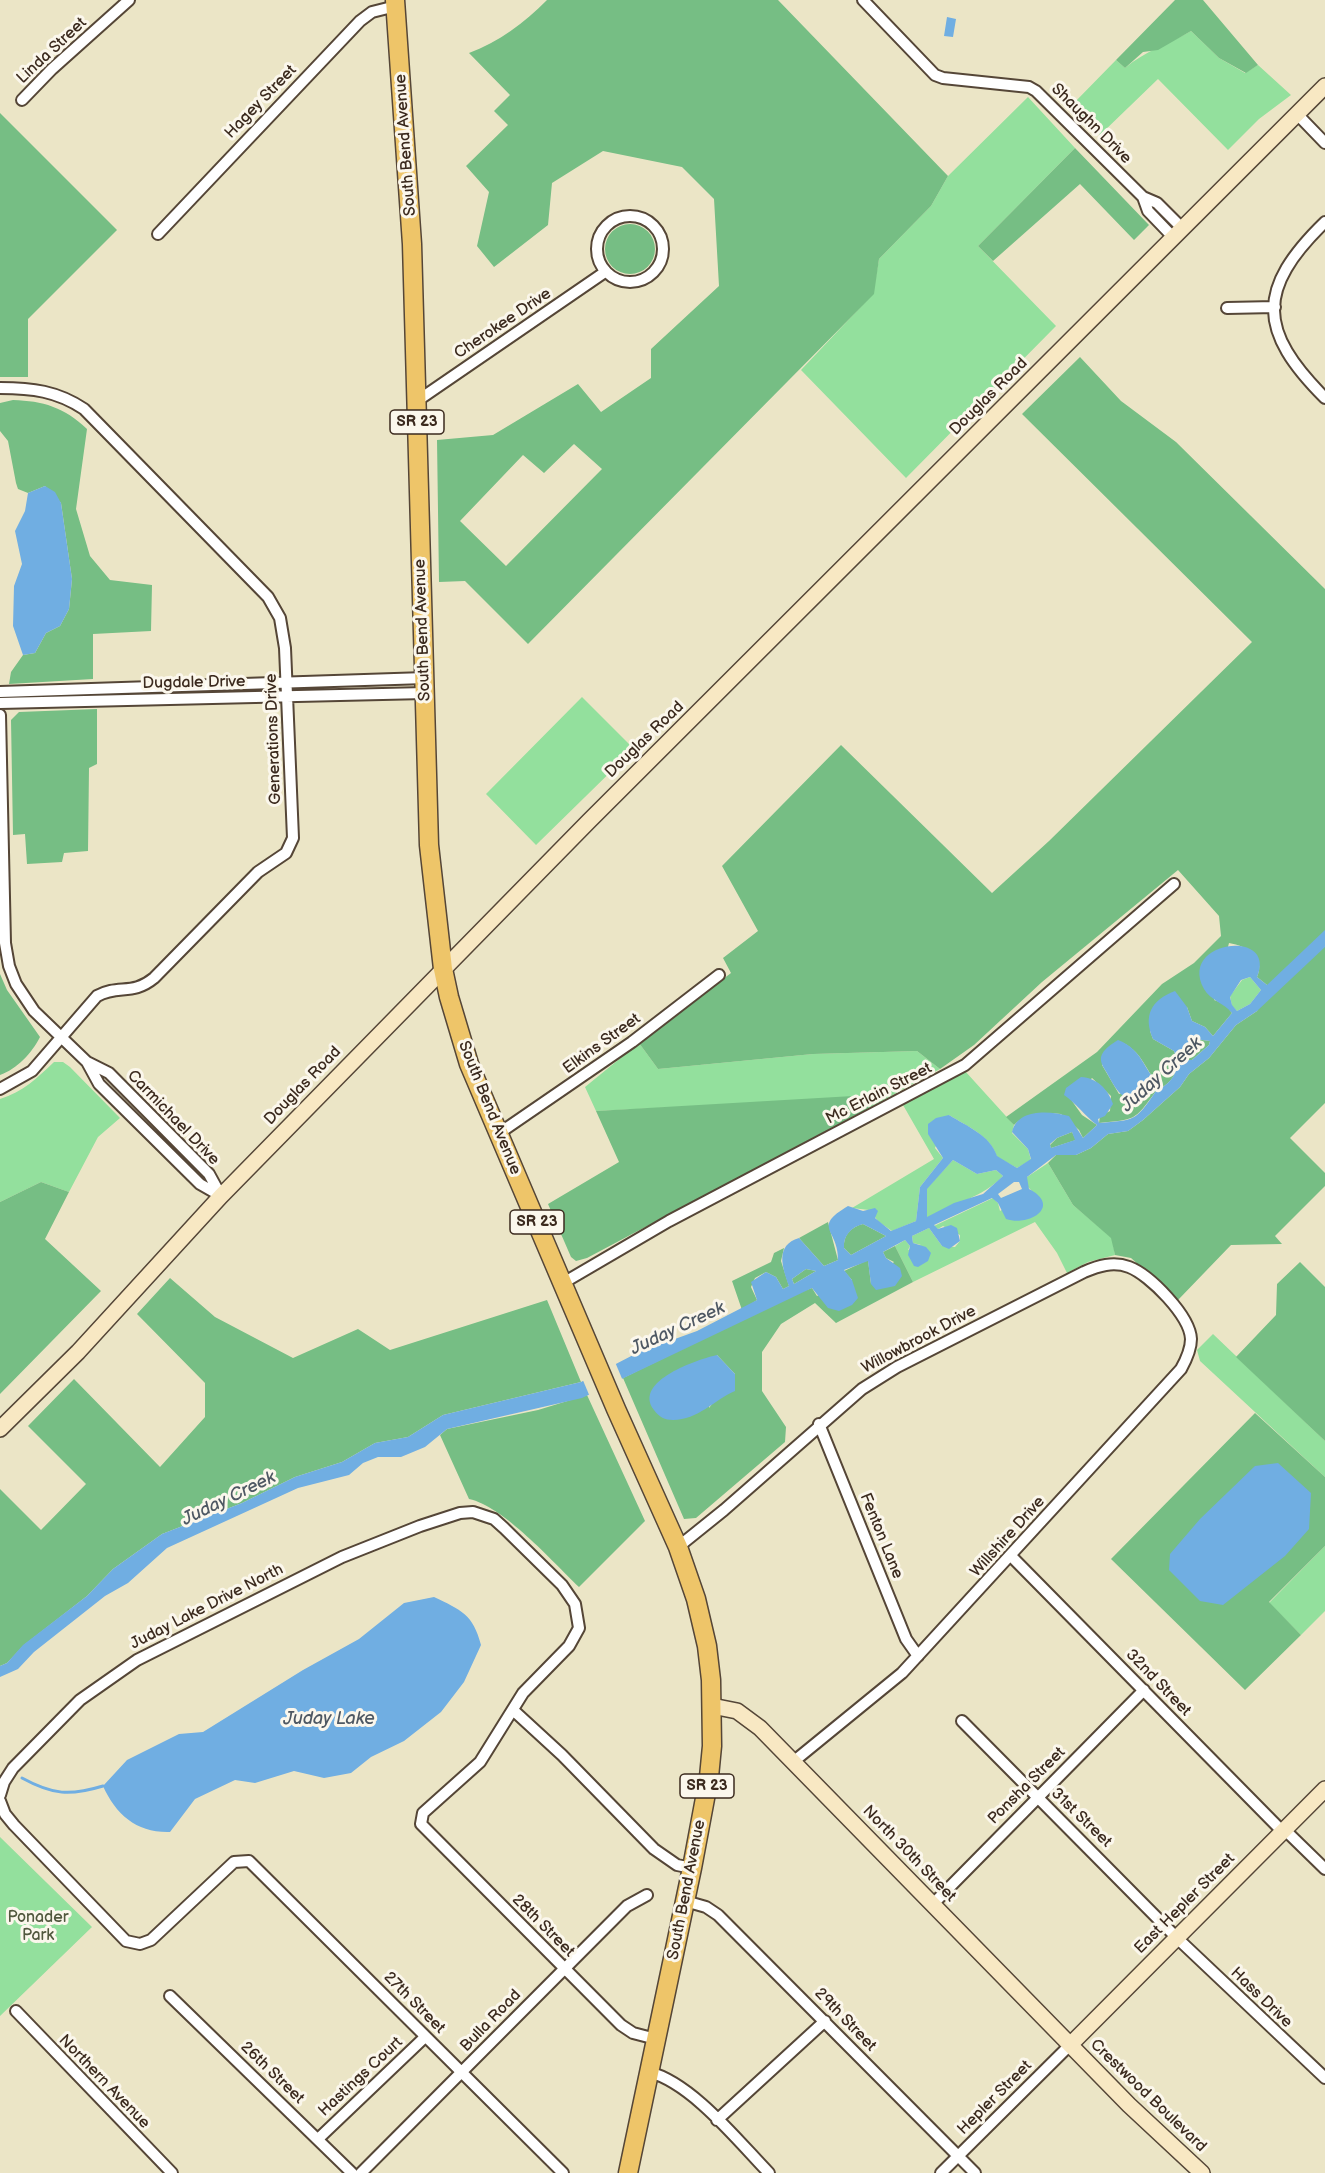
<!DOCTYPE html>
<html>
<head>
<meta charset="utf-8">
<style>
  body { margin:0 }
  canvas { display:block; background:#ebe5c6 }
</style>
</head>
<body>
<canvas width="1325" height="2173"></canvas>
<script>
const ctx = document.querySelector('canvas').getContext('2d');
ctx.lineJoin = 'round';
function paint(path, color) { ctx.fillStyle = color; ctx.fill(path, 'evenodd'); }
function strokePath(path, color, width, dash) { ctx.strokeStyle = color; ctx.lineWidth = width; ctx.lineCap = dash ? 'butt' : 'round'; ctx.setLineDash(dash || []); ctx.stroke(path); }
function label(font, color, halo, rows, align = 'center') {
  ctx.font = font + ' "Balsamiq Sans",sans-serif'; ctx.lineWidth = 6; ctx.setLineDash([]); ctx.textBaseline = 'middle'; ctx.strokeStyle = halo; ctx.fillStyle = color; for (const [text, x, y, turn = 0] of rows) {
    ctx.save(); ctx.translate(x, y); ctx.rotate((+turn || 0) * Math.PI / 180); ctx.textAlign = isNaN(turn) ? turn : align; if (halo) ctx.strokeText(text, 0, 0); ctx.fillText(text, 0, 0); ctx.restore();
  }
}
const green = new Path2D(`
  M1191,31l28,27 26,15 13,-8 33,30 -32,24 -31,31 -70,-71 -58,56 -28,-30 44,-45 9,8c20,-17 43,-24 66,-37z
  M1028,97l47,51 -97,98 78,80 -150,152 -105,-108 72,-76 6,-35 52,-53 17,-30z
  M582,697l52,52 -98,96 -50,-51z
  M1250,977l11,13 -11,14 -13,7 -5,-5 -2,-10 12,-16z
  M639,1043l19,26 155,-15 104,-3 23,18 -71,39 -5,-10 -268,13 -11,-24z
  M54,1062h9l7,5 50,51 -22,19 -29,55 -28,-10 -41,20v-103c23,-7 37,-21 54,-37z
  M965,1071l49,54 -2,8 16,16 3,11 -14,8 -20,-11c-7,-22 -29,-30 -48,-42l-14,33 8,10 -23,29 -4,34 -24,10 -13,-9 -10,-12 -17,-2 82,-49 -31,-54z
  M953,1160l24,14 19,-4 7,6c-21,22 -49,27 -76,42v-30z
  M1048,1163l25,42 39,33 3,17 -27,7 -21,11 -10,-20 -22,-31 -122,60 -18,-36 10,-6 5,6 -2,4 13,-5 -8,-2 -1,-7 17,-8 13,18 13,1 5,-6v-6l-17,-9 -5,3 -4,-3 59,-28 5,5 2,8 32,-20 -5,-5v-9z
  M1213,1334l112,107v36l-125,-116 -3,-11z
  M1325,1546v65l-24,24 -32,-32z
  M0,1837l92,90 -92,89z`);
const forest = new Path2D(`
  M547,0h231l170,176 -17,30 -52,53 -5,35 -346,350 -63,-63 -26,1 -2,-142 56,-5 85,-51 23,28 50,-34v-29l68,-63 -5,-87 -32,-32 -79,-16 -51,32 -4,42 -54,42 -17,-21 12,-54 -23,-26 42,-41 -14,-14 16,-16 -41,-42c30,-11 55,-30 78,-53zM574,444l28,25 -96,97 -46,-45 63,-66 21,18z
  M1175,0h28l55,65 -12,8 -27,-15 -28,-27 -33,19 -15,2 -18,16 -9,-8z
  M0,113l117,117 -89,89v58h-28z
  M1075,148l74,77 -15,15 -54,-56 -87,77 -15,-15z
  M605 249a25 25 0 1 1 50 0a25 25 0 1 1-50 0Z
  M1080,357l41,44 55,41 149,147v514l-35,35 35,35v13l-50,50 7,8 -51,1 -53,55 -47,-42 -16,-3 -4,-17 -38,-33 -25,-42 8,-8h20l15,-7 17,-14 20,-3 15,-11 37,-33 9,-13 20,-16 27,-33 21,-14 10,-26 -10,-8c9,-21 -10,-31 -28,-34l-15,57 11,4 7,9 -19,23 -8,-9 -13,-6 -5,-14 -37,24 3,8 21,12c5,16 3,26 -11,36 -19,-13 -18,-37 -45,-46l-16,24 17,29 26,-9 11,6c-22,31 -21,28 -57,32l1,-7 10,-5 1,-15 -19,-18 -20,23 10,14 15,10 -14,13 -4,-8 -18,-16c-18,-2 -34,-2 -47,11l-8,-8 91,-65 65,-68 32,-21 27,-27 -2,-20 -41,-46 -136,112 -68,63 -34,24 -23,-18 -104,3 -155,15 -19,-26 92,-70 -8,-15 35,-27 -36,-65 119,-121 151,148 57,-52 203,-199 -230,-228z
  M13,400c30,1 51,7 74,29l-11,80 14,47 20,24 42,5 -1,46 -58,3v45l-84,5 2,-12 12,-17 12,-2 11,-20 14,-7 9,-17 3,-30 -11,-76 -16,-17 -17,7 -10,-4 -2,-6 -8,-42 -8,-10v-28z
  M97,709v55l-8,4 -1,83 -24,2 -2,9 -35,2 -2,-30 -12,1 -2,-115 8,-8z
  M0,974l7,16 33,47c-8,16 -23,32 -40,38z
  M1195,1039l15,2 -1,4 -17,15 -11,1 3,-15z
  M853,1096l11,2 5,10 -282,150 -11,3 -5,-4 -23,-53 71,-42 -23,-51z
  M1072,1132l4,8 -25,8 -1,-3 7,-7z
  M41,1182l28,10 -24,47 56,52 -101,103v-192z
  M828,1222l10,38 -14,6 -25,-28z
  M863,1224l23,12 -35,19 -7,-7c-1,-13 7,-21 19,-24z
  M895,1246l18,36 -77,41 -21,-20 -34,21 -19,28v39l24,36 -1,15 -89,76 -12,1 -61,-141 172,-84 17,-6 5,8 35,-16 -8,-9 24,-11 3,24 23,-22 -8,-4 -3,-6zM717,1355l18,19 -26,34z
  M784,1248l-3,13 8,25 -6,3 -7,-12 -10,-5 -11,6 -4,9 6,13 -15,10 -10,-29 39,-19 3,-9z
  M1300,1262l25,25v154l-89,-84 40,-42 1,-31z
  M806,1269l10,2 -22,13 -2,-5z
  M170,1278l45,39 78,41 65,-29 32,21 157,-50 34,82 -138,33 -35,22 -33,6 -33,19 -47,15 -53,26 -80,31 -49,35 -26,27 -63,49 -17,18 -7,3v-177l41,41 45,-46 -58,-58 46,-47 86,88 45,-50v-34l-68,-69z
  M587,1395l58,126 -66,66c-27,-26 -76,-81 -110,-88l-29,-64 7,-6 91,-19z
  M1255,1413l70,64v69l-56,56 32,33 -56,55 -134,-131z`);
const water = new Path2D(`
  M947,17l9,2 -3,18 -9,-1z
  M45,486l10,6 6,11 11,76 -3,30 -9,17 -14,7 -11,20 -12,2 -10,-29 1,-40 8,-22 -7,-33 10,-20 3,-18z
  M1325,930v17l-68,64 -21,14 -27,33 -20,16 -9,13 -37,33 -15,11 -20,3 -17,14 -15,7h-20l-29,22 2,12c33,17 1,38 -23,30l-8,-16 -6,-5 -58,27 4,4 13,-4 6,3 3,13 -11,8 -7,-3 -13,-18 -17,8 1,7 13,4 5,6 -3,8 -10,6 -4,-1 -6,-11 2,-9 -5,-6 -22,12 3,6 14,10 2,8 -7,10 -19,4 -5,-6 -3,-23 -24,9 8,10 6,18 -6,7 -13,6 -11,-3 -16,-20 -230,110 -135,31 -22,18 -24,10h-23l-15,6 -14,12 -51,13 -131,60 -39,35 -23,13 -71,56 -16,17 -18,8v-11l7,-3 16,-18 64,-49 26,-27 49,-35 80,-31 53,-26 47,-15 33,-19 33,-6 35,-22 138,-33 58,-30 58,-21 60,-31 -6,-18 15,-10 10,5 7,12 6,-3c-7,-19 -14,-41 10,-48l25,28 14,-6c1,-31 -27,-32 10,-54l15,5 12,-3 3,3 -3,7 16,13 25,-10 4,-34 23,-29 -15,-24v-10l8,-6 13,-3c19,12 41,20 48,41l20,12 14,-9 -3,-10 -16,-17c6,-24 38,-21 57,-16l14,22 14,-13c-12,-9 -22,-23 -33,-30l2,-7 15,-11c16,1 27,12 32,27l-8,12 -7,3 1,4c36,-3 36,-1 57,-32l-11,-6c-18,23 -26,10 -37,-10 -3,-6 -8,-11 -7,-18 2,-8 11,-13 17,-17 27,10 26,35 45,47 14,-10 16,-21 11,-36l-21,-12c-10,-23 -2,-39 22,-48l12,16 5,14 13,6 8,9 19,-23c-8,-10 -22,-13 -28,-24 -27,-49 74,-61 53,-12l10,8zM1250,977l11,13 -11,14 -13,7 -5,-6 -2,-8 11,-17zM1195,1039l15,2 -1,4 -17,15h-11l3,-14zM1072,1132l3,8 -24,8 -1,-4 7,-6zM953,1160l24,14 19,-4 7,6 -20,18 -29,9 -27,14v-28zM1014,1182h5l3,7 -21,9 -3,-4zM863,1224l23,12 -35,19 -7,-7c-1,-12 7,-21 19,-24zM806,1269l10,2 -22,13 -2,-5z
  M717,1355l18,19v17c-21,9 -37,29 -62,29 -8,0 -14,-3 -19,-10 -22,-29 45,-51 63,-55z
  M1278,1463l33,30 -2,36 -24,27 -62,49 -23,-4 -31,-31 1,-16 30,-35 55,-53z
  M434,1597c27,13 39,17 47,48l-17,37 -23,30 -37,29 -33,16 -20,16 -27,5 -30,-7 -39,12 -20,-3 -40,19 -25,33c-33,1 -54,-17 -67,-46l24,-26 52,-26 24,-2 100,-62 56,-31 45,-36z`);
const pier = new Path2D(`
  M615,1362l8,19 -33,16 -8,-19z`);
const stream = new Path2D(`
  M22,1778c31,17 48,18 81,8`);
const street = new Path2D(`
  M863,0l72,75 8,3 86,9 7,4 107,106
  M22,100l30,-31 77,-69
  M1297,114l28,29
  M597 249a33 33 0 1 1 66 0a33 33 0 1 1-66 0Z
  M1325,222c-69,67 -67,109 0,176
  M158,234l202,-213 12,-9 24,-6
  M1173,237l-25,-26 -5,-14 14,6 25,25
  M1227,308l48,-1
  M0,388c32,0 57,3 84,21l184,188 12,21 5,30 8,190 -7,15 -28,19 -104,106c-22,18 -35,6 -57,18l-65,75 -32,18
  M417,401l188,-129
  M0,692l425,-14
  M0,703l425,-10
  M0,715l5,228 4,23 7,18 18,27 53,51 12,22 101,100 21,12
  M87,1062l22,11 100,101 12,22
  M498,1134l134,-92 87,-67
  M563,1283l106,-62 296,-156 209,-181
  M819,1424l87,215 12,17
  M678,1547l46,-37 138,-121 35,-22 187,-95c14,-6 29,-11 45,-5 21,8 61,49 62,72 0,11 -5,21 -10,30l-279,304 -109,89
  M1011,1556l272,276
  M513,1710l49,45 92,94 23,16 15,3
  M962,1721l215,217 148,140
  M0,1795l4,-13 9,-14 67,-68 57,-40 205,-103 78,-31 40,-13 13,-1 21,7 10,9 58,57 13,19 4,24 -10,18 -46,47 -43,69 -57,51 -2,11 200,201 12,8 23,6
  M0,1801l5,13 9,11 112,116 14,3 11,-4 83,-78 15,-1 314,312
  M1285,1830l40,39
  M685,1901l21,6 12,8 257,258
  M932,1905l212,-215
  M170,1996l182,177
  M16,2011l156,162
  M649,2072c43,11 89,69 120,101
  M717,2120l108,-99
  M318,2139l107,-102
  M361,2173l266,-267 20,-11
  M941,2173l129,-128`);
const secondary = new Path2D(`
  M0,1429l78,-77 143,-156 368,-375 736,-735
  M712,1706l25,5 23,17 369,377 73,68
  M1070,2045l255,-256`);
const primary = new Path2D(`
  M395,0l17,244 17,601 14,124 6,28 20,67 147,345 62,138 18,52 11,47 4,34 1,66 -3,31 -17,91 -64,305`);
const shields = [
  [417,422,54],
  [537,1222,54],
  [707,1786,54]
];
const shieldNames = [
  ["SR 23",417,422],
  ["SR 23",537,1222],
  ["SR 23",707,1786]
];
const streetNames = [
  ["Linda Street",52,51,-43],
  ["Hagey Street",261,102,-46],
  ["Shaughn Drive",1091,124,45],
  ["South Bend Avenue",406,145,-94],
  ["Cherokee Drive",503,324,-34],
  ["Douglas Road",989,397,-45],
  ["South Bend Avenue",423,630,-92],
  ["Dugdale Drive",194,683,-1],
  ["Generations Drive",274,739,-92],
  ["Douglas Road",645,740,-44],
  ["Elkins Street",602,1044,-36],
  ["Douglas Road",303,1086,-46],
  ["Mc Erlain Street",879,1094,-27],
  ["South Bend Avenue",489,1108,68],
  ["Carmichael Drive",173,1118,46],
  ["Willowbrook Drive",919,1340,-28],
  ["Fenton Lane",881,1536,68],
  ["Willshire Drive",1008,1537,-48],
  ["Juday Lake Drive North",207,1607,-27],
  ["32nd Street",1158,1683,46],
  ["Ponsha Street",1027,1786,-45],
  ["31st Street",1081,1818,44],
  ["North 30th Street",909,1854,46],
  ["South Bend Avenue",687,1890,-79],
  ["East Hepler Street",1185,1904,-45],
  ["28th Street",543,1926,45],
  ["Hass Drive",1261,1998,44],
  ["27th Street",414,2003,45],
  ["29th Street",845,2020,46],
  ["Bulla Road",491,2021,-46],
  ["26th Street",272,2073,44],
  ["Hastings Court",361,2077,-43],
  ["Northern Avenue",104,2082,46],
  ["Crestwood Boulevard",1148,2096,44],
  ["Hepler Street",995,2098,-45]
];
const parkNames = [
  ["Ponader",38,1918],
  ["Park",38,1936]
];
const waterNames = [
  ["Juday Creek",1162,1075,-42],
  ["Juday Creek",678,1329,-25],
  ["Juday Creek",229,1499,-26],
  ["Juday Lake",329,1719]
];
paint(green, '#93e09d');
paint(forest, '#76be84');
paint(water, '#70aee2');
paint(pier, '#ebe5c6');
strokePath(stream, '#70aee2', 3);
strokePath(street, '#554637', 14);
strokePath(secondary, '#554637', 18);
strokePath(primary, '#554637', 21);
strokePath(street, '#fff', 10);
strokePath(secondary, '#f8e8c3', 15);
strokePath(primary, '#eec569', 18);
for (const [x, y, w] of shields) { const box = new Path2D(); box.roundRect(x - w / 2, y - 12, w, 24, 4.5); ctx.fillStyle = '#fbf7ec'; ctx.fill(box); strokePath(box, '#3b2a1e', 1.5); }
label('bold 15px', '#3b2a1e', null, shieldNames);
label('16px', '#3b2a1e', '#fbf7ec', streetNames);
label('16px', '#51583e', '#fbf7ec', parkNames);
label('italic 18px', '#4e5863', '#fbf7ec', waterNames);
</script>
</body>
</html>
